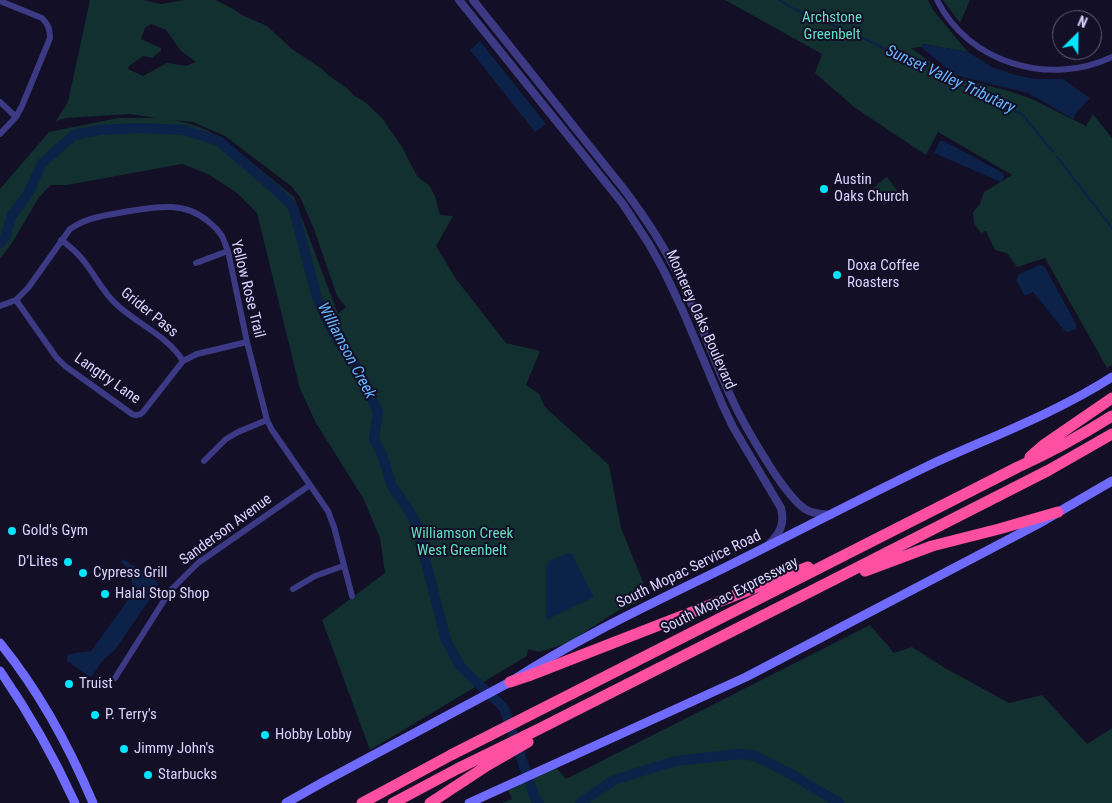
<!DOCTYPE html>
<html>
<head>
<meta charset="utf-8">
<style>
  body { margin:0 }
  #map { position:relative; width:1112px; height:803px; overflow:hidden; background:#130f26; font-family:"Roboto Condensed",sans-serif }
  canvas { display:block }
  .north { position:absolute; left:1052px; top:10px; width:50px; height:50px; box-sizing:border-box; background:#130f26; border:1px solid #625e7d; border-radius:50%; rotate:23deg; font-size:14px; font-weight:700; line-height:20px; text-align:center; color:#d9d4ff }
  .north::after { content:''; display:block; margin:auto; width:18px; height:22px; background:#00e5ff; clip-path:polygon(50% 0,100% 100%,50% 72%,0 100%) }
</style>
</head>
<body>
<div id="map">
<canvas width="1112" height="803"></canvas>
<div class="north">N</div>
</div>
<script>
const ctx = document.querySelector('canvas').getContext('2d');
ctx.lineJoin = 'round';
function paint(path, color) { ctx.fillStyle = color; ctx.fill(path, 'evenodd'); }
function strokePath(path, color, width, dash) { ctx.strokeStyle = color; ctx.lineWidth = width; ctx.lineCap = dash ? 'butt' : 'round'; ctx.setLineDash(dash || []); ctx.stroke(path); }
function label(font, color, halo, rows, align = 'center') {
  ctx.font = font + ' "Roboto Condensed",sans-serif'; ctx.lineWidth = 4; ctx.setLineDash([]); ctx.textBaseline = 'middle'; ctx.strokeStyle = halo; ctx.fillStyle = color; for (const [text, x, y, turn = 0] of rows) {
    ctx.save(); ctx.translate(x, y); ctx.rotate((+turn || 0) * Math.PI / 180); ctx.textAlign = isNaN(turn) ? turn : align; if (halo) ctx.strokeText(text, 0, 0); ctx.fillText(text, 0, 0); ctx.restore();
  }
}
const green = new Path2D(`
  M90,0h53l18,4 23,-4h32l17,9 9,6 25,11 25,23 30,20 5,5 22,16 4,5 12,7 17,16 20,29 15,29 6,5 6,4 6,11 5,19 13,1 -17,30 20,33 50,64 34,8 -14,34 13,9 6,13 64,58 12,63 22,54 1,8 -7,13 -18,7 -51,33 -29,9 -11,-3 -1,7 -157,94 -48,-130 63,-47 -5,-35 -17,-40 -47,-75 -16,-34 -43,-176 -20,-20 -29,-19 -26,-10 -115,21h-16l-12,12 -27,46 -12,16v-70l49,-57 69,-14h38l-26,-4 -64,4 -10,3 12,-19zM151,24l15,6 15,21 15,11 -10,4 -19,-3 -24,13 -15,-7 1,-3 14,-10 9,2 9,-7v-3l-20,-9 4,-11zM174,120l19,2 32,14 66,50 9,11 14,32 23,67 9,11 -8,7 -44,-117 -49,-40 -36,-26 -18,-7z
  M725,0h203l5,10 35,42 -45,-8 -2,3 -10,1 38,27 63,17 20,7 54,27 7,-12 19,24v227l-5,3 -62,-110 -28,9 -10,-14 -12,-3 -9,-19 -5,2 -7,-10 -1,-11 7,-8 4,-12 28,-17 -74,-43 -12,23 -72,-48 -39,-34 7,-19z
  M943,0h27l-10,23z
  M887,177l12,16 -15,12 -12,-16z
  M870,625l24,28 18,-6 33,21 64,35 33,-8 45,49 25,-16v75h-610l10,-4 -6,-13 48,-21 12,14z`);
const water = new Path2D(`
  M480,41l66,83 -11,8 -65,-82z
  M923,44l45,8 24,15 23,8 21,4h27l27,19 -16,17 1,1 -2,3 -45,-26 -73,-18 -34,-28z
  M940,141h4l59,32 1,4 -3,5 -67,-29z
  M1040,265l5,2 31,57v5l-8,3 -4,-2 -31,-38 -8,4 -9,-16 3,-6z
  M568,553l4,1 22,43 -48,23v-54l3,-5z
  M123,559l31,20 3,3 1,5 -43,63 -12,10 -11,16 -2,1 -23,-16v-4l2,-3 22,-3 37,-51c3,-6 6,-15 3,-22 -2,-3 -4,-5 -5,-7l1,-3 -6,-6z`);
const stream = new Path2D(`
  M779,0l13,8 75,32 156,75 30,37
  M1057,157l55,71`);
const river = new Path2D(`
  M0,243l5,-6 7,-22 16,-21 14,-31 32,-28 26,-5 40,-2 44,2 35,11 58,50 16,16 24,91 17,37 24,34 20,43 -4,27 8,16 10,31 17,24 12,23 3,22 22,85 14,26 44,42 32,93 3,2
  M580,803l34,-23 61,-19 64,-7 16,2 36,18 48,29`);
const minor = new Path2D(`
  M937,0c31,63 113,87 175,57
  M0,1l42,17c6,6 8,11 8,20l-28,68 -6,11 -16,17
  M0,102l16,15
  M61,240c10,7 18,14 25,24 10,13 18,29 30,40 21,20 52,32 67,57
  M196,263l32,-12
  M16,300l40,57 9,9 67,48c5,2 8,1 11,-2l40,-51 14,-7 50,-12
  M0,306l16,-6 12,-12 42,-59c18,-12 33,-13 54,-17 30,-5 60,-12 85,10 5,4 9,8 13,14 2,5 4,10 6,15l19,91 20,78 5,10 56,81 6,16 18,69
  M204,461l22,-22 12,-7 29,-12
  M293,589l22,-13 28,-10
  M115,678l55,-87 28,-28 112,-78`);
const tertiary = new Path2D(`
  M459,0l164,204 26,40 15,27 19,40 40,95 10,21 48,81c4,16 -1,25 -12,36
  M473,0l150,188c22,29 42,59 58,93 19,38 32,79 51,118 10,23 24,45 37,66 9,14 23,35 36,44 7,5 17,5 26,6`);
const secondary = new Path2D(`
  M0,643c39,48 69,103 93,160
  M0,671c29,42 54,86 75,132
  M286,803l39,-22 185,-99c69,-45 143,-79 216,-115 69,-34 137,-70 206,-103 61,-28 124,-51 180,-87
  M469,803l277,-126 292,-153 74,-43`);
const motorway = new Path2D(`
  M1030,457l15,-13 67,-46
  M865,571l67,-25 67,-17 59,-17
  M510,682l18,-6 280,-109
  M362,803l89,-48 567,-288c33,-15 64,-32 94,-51
  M393,803l64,-34 82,-40 298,-151 212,-108 63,-36
  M430,803l58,-38 40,-23`);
const markers = [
  [824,189,5,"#00e5ff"],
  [837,275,5,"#00e5ff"],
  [12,531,5,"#00e5ff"],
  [68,562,5,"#00e5ff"],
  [83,573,5,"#00e5ff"],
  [105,594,5,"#00e5ff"],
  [69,684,5,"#00e5ff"],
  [95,715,5,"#00e5ff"],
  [265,735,5,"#00e5ff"],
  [124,749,5,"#00e5ff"],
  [148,775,5,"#00e5ff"]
];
const parkNames = [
  ["Archstone",832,18],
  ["Greenbelt",832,35],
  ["Williamson Creek",462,534],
  ["West Greenbelt",462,551]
];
const poiNames = [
  ["Austin",834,180],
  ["Oaks Church",834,197],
  ["Doxa Coffee",847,266],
  ["Roasters",847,283],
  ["Gold's Gym",22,531],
  ["D’Lites",58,562,"right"],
  ["Cypress Grill",93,573],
  ["Halal Stop Shop",115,594],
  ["Truist",79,684],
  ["P. Terry's",105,715],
  ["Hobby Lobby",275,735],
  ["Jimmy John's",134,749],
  ["Starbucks",158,775]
];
const streetNames = [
  ["Yellow Rose Trail",247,289,76],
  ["Grider Pass",149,313,39],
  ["Monterey Oaks Boulevard",700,320,66],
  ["Langtry Lane",107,379,35],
  ["Sanderson Avenue",226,530,-36],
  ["South Mopac Service Road",689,570,-26],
  ["South Mopac Expressway",730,596,-27]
];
const waterNames = [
  ["Sunset Valley Tributary",950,80,25],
  ["Williamson Creek",346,351,62]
];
paint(green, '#12302f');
paint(water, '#0c2248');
strokePath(stream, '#0c2248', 2);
strokePath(river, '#0c2248', 10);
strokePath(minor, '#3d3a85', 6);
strokePath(tertiary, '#3d3a85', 8);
strokePath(secondary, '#6f6bff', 9);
strokePath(motorway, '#ff4fa3', 11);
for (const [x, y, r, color] of markers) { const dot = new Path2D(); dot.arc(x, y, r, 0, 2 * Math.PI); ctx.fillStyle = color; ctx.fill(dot); strokePath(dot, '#130f26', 2); }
label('15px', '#5fe0c0', '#130f26', parkNames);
label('15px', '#d9d4ff', '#130f26', poiNames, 'left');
label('15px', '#d9d4ff', '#130f26', streetNames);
label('italic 16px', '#62b6ff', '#130f26', waterNames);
</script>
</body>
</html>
